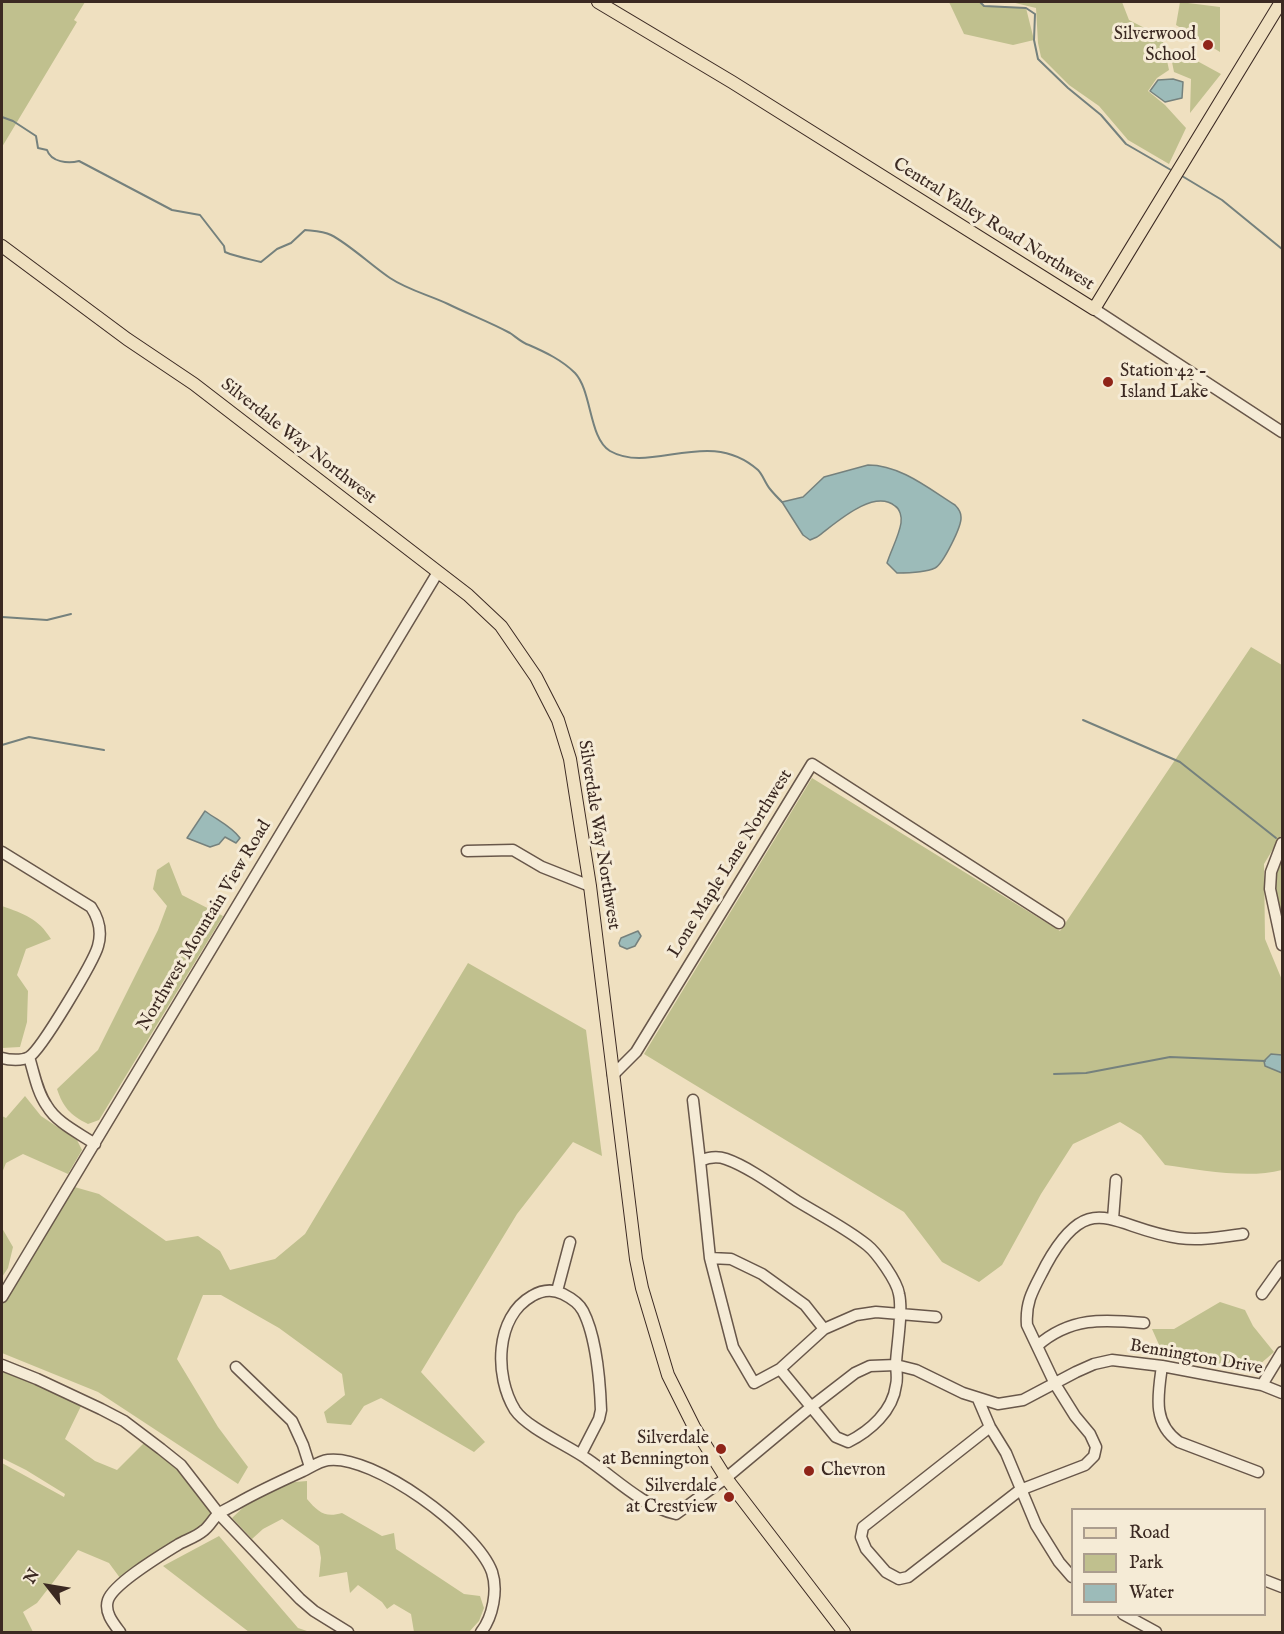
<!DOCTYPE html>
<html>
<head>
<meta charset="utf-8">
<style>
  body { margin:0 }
  #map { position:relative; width:1284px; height:1634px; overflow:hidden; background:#efe0c0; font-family:"IM FELL English",serif }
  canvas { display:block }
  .frame { position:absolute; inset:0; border:3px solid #3b2922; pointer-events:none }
  .legend { position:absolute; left:1071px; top:1508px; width:195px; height:108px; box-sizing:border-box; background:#f5ebd6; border:2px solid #ab9d8e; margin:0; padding:8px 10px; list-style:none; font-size:18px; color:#3b2922 }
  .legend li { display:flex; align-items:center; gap:12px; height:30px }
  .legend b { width:30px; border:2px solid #ab9d8e }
  .north { position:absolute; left:18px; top:1556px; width:60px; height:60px; -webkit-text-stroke:4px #f5ebd6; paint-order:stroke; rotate:301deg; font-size:16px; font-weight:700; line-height:24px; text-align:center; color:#3b2922 }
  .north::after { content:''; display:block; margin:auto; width:21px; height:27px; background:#3b2922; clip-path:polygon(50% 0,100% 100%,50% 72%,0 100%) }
</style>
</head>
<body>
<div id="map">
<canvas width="1284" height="1634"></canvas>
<div class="frame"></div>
<ul class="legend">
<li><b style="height:8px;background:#efe0c0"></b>Road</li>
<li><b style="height:16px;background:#c0c08e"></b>Park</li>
<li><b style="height:16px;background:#9cbbb9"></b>Water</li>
</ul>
<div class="north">N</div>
</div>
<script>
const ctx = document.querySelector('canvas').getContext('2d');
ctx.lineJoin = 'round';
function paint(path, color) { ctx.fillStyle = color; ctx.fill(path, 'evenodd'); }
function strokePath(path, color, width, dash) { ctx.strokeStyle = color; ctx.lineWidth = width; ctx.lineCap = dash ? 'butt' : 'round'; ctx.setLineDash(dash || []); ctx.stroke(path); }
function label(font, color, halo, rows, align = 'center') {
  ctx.font = font + ' "IM FELL English",serif'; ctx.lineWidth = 6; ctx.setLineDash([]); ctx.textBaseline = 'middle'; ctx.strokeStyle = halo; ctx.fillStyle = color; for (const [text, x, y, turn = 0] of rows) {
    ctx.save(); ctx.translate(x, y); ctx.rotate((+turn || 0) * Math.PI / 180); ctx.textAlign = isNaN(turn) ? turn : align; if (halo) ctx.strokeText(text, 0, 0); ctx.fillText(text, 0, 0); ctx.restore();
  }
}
const green = new Path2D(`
  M2,2h83l-11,18 3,2 -75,125z
  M949,2h31l4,4 42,2 8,32 -21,5 -49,-11z
  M1011,2h111l7,18 33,17 7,33 -12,8 -9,13 17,14 21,23 -17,36 -41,-24 -29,-34 -30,-21 -28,-28 -3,-14 -2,-35z
  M1180,2l40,5v45l-44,-27z
  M1177,50l44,24 -31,39 1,-34 -17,-7 -3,-15z
  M1251,647l31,18v169l-18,30 1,75 17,41v190c-34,9 -82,0 -117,-5l-24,-30 -21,-13 -47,22 -32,50 -39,71 -23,17 -37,-20 -38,-50 -260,-158 168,-276 248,153z
  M1282,843v102l-11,-73z
  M169,862l13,33 41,21 -124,204 -11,4c-18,-9 -25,-17 -31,-35l41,-39 60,-120 9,-24 -14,-17 4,-19z
  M2,906c22,8 36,12 49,33l-25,10 -9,26 11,16 -1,31 -7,25 -18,1z
  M468,963l118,67 16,126 -29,-14 -56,72 -96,158 64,70 -11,10 -93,-54 -17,8 -13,19 -24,-2 -3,-11 21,-17 -3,-21 -63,-46 -58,-33h-18l-26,64 41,68 30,40 -10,17 -140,-92 -96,-39v-55l69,-112 28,8 67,47 32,-5 22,15 10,19 45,-11 30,-25z
  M25,1096l16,20 36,24 5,10 -14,24 -45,-20 -17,9 -4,10v-57l4,2z
  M2,1228l11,19 -5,21 -6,9z
  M1220,1302l25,8 8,16 21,26 -23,20 -87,-16 -12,-27h22z
  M2,1366l80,38 -17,35 30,22 22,9 31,-31 33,26 38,49 -96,68 -14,-19 -31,-13 -41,53 -14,9 10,20h-31v-169l62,34 1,-3 -39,-24 -24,-12z
  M307,1481v18c11,13 18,19 35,14l40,23 12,-3 2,16 68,45 16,2 4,12 -5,13 -10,11h-55l-3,-18 -17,-10 -7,5 -5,-7 -24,-17 -8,8 -3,-21 -28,5 2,-19 -2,-12 -37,-27 -19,10 -11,10 -20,-21 19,-18 32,-17z
  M219,1536l79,92 12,4h-61l-86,-66z`);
const water = new Path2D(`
  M1173,79l10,3 -1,16 -17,4 -15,-11 8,-11z
  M868,465c32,0 60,23 87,40 3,3 6,7 6,12 1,9 -18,47 -26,51 -11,5 -27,5 -38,5l-10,-10c4,-13 12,-27 14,-40 1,-6 -1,-14 -6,-17 -22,-18 -60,18 -78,31l-7,3 -7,-5 -21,-33 21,-5 21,-20z
  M205,811c12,9 26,15 35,27l-4,5 -11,-6 -6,7 -9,3 -23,-9z
  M638,931l3,5 -6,10 -8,3 -7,-3 -1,-3 2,-5z
  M1271,1054l11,1v18l-17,-7 -1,-5z`);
const stream = new Path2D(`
  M980,2l4,4 42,2 9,6 -1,26 4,19 30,29 33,27 25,29 45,26
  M2,117l11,4 23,15 2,12 9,2c4,12 21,14 32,11l93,49 28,5 24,31 1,6c12,5 24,7 36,10l16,-13 14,-6 14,-13c9,1 18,1 26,5 18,9 41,31 59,43 18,12 39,17 58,26 20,10 42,18 62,29 6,4 12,10 19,12 16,7 33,15 46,28 17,18 14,66 35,78 42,24 98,-25 148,19 5,5 7,13 12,19 4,5 8,9 12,13
  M1182,176l40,24 60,49
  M2,617l45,3 24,-6
  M1083,720l97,42 96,76
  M2,745l27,-8 75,13
  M1054,1074l32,-1 84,-16 95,4`);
const minor = new Path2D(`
  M1094,309l188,123
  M1282,843l-11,29 -1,17 12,56
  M467,851l46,-1 29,17 48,19
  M2,852l89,55c8,12 11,25 7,39 -4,15 -57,104 -69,111 -7,4 -20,3 -27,1
  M29,1057c5,16 8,35 18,49 10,17 32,27 48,38
  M613,1075l23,-23 176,-288 247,159
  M693,1100l7,61
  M1113,1219l3,-39
  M710,1258l21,1 31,15 43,31 19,24
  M557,1291l13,-49
  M1262,1294l20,-28
  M2,1297l436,-725
  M1037,1346c33,-29 66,-27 107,-23
  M2,1365l35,14 64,30 23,12 37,28 20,16 38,49 81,85 14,12 34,21
  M1162,1366c-4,29 -10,57 17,76l79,30
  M236,1367l56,54 11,24 7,22
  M780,1369l56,68 12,5c22,-11 45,-31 48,-57 2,-7 0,-15 0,-22 1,-19 7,-51 3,-69 -2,-13 -22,-41 -32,-49 -21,-17 -47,-30 -70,-44 -20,-13 -48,-34 -71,-42 -9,-3 -17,-2 -26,2l10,97 23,89 21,36 26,-14 44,-40 32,-14 20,-3 60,5
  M1262,1385l20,-33
  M978,1399l12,28 16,26 30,72 23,37 13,15
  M990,1427l-127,100 -2,10 5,12 20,23 13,7 9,-2 112,-87 65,-25 9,-9 2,-9 -6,-13 -15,-18 -20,-32 -28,-59c-2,-25 8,-38 19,-60 44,-80 67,-36 133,-27 21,3 43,-1 64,-4
  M581,1454l18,-35 2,-9c-1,-28 -5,-74 -18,-99 -4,-8 -12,-13 -20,-17 -10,-5 -21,-4 -31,2 -37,21 -38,80 -17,114 12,18 54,36 72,49 28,19 55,47 89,55l50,-36 85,-71 44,-34 15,-7 26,-1 20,5 47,23 35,11 25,-4 53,-28 18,-8 18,-4 50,6 100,19 20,8
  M1264,1580l18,7
  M1123,1614l33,18
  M120,1632c-7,-9 -16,-20 -12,-32 6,-17 55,-46 71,-56 7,-4 17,-7 24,-13 6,-4 10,-12 15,-17 6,-4 13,-7 20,-11 21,-12 43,-22 65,-32 8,-4 17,-10 25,-11 45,-6 149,70 164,112 6,18 1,45 -11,60`);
const major = new Path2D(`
  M598,2l134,80 362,227 187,-307
  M2,246l125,93 67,45 274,211 33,31 35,51 22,43 12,39 20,127 46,373 6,29 26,87 26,52 32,51 118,154`);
const markers = [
  [1208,45,6,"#8f2418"],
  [1108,382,6,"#8f2418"],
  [721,1449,6,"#8f2418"],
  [809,1471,6,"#8f2418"],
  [729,1497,6,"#8f2418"]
];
const poiNames = [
  ["Silverwood",1196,35],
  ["School",1196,56],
  ["Station 42 -",1120,372,"left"],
  ["Island Lake",1120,393,"left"],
  ["Silverdale",709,1439],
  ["at Bennington",709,1460],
  ["Chevron",821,1471,"left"],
  ["Silverdale",717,1487],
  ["at Crestview",717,1508]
];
const streetNames = [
  ["Central Valley Road Northwest",993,225,32],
  ["Silverdale Way Northwest",298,442,38],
  ["Silverdale Way Northwest",598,835,81],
  ["Lone Maple Lane Northwest",731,864,-58],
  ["Northwest Mountain View Road",205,926,-59],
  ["Bennington Drive",1196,1358,10]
];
paint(green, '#c0c08e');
paint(water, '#9cbbb9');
strokePath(water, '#75817d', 1.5);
strokePath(stream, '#75817d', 2);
strokePath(minor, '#68574a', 13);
strokePath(major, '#3b2922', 14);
strokePath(minor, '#f5ebd6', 10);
strokePath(major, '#efe0c0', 12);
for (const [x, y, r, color] of markers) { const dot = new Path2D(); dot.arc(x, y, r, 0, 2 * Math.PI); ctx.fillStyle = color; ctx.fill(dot); strokePath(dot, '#f5ebd6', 2); }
label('18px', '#3b2922', '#f5ebd6', poiNames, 'right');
label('18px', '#3b2922', '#f5ebd6', streetNames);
</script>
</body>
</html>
